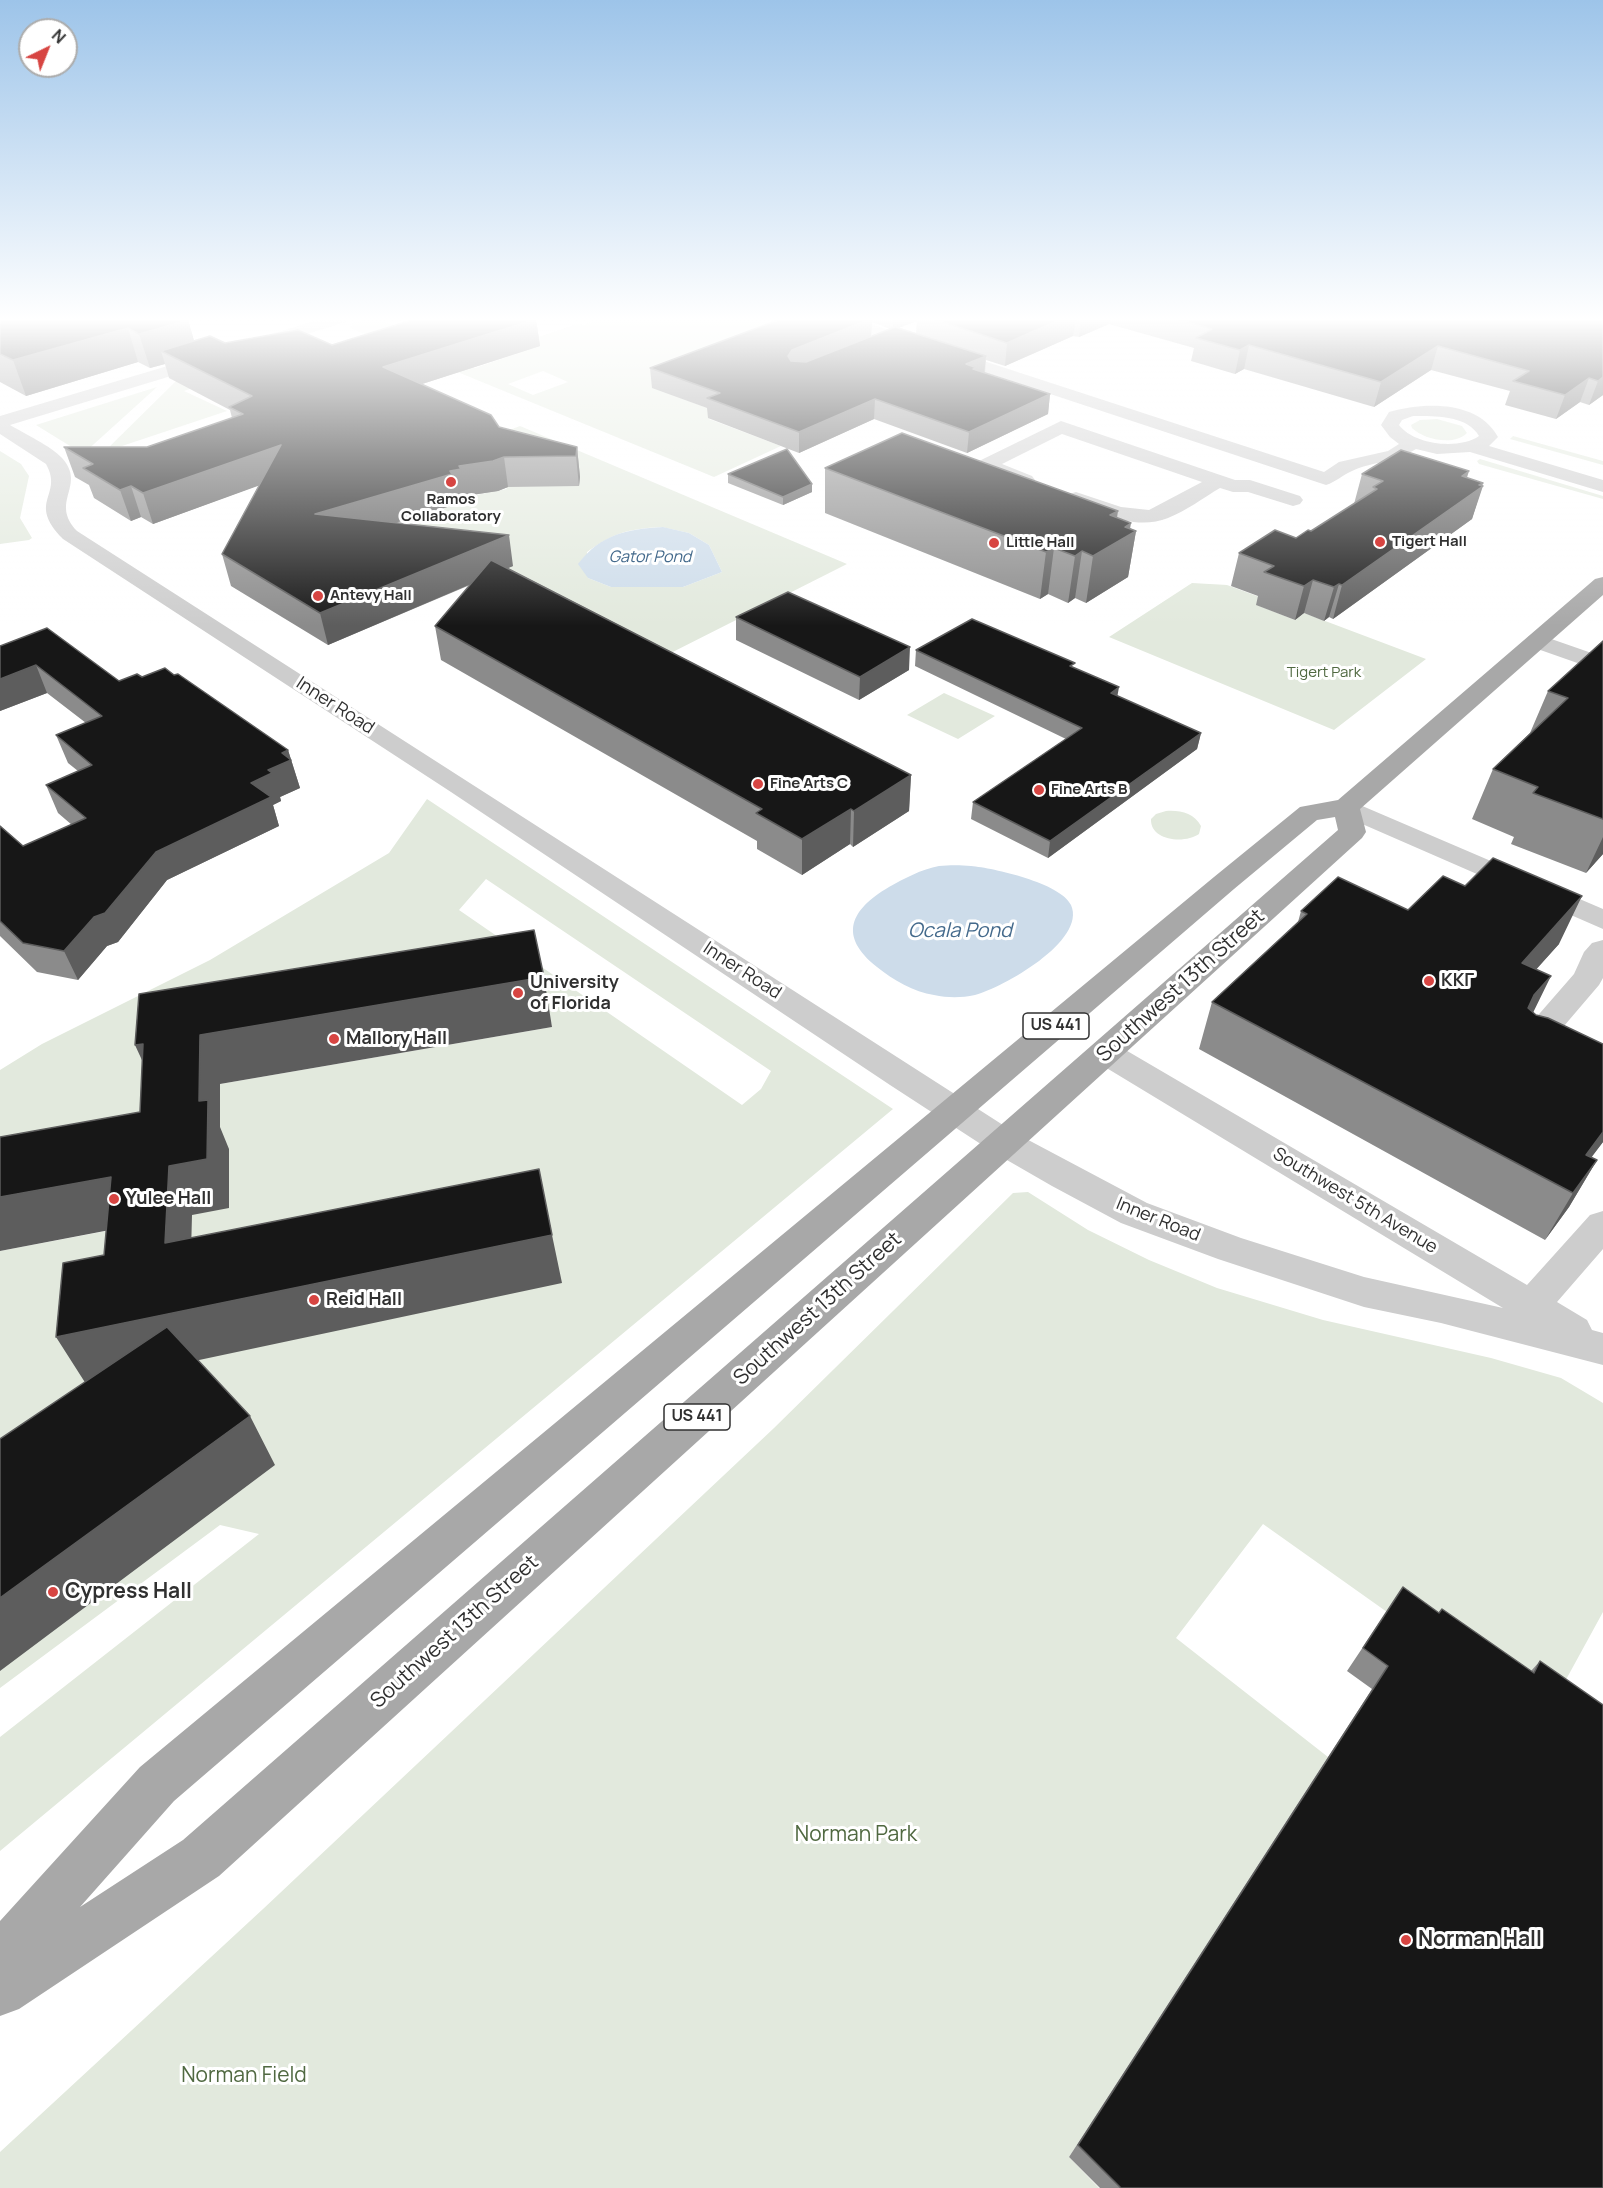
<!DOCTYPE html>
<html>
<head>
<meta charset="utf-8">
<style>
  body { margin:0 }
  #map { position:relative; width:1603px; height:2188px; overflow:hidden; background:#fff; font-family:Manrope,sans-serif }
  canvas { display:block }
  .north { position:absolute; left:18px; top:18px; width:60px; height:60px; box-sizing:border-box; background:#fff; border:2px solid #acacac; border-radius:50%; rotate:43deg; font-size:16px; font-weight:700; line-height:24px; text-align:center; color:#303030 }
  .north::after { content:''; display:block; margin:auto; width:21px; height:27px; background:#d74542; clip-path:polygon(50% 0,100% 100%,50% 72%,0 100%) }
</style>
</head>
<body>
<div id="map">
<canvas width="1603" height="2188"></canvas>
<div class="north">N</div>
</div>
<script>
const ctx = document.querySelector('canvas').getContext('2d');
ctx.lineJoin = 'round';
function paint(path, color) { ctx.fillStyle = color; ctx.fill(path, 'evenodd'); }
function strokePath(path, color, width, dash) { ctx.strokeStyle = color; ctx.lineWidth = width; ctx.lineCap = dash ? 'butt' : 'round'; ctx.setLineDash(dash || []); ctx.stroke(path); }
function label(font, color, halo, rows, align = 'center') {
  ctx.font = font + ' Manrope,sans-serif'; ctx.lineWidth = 6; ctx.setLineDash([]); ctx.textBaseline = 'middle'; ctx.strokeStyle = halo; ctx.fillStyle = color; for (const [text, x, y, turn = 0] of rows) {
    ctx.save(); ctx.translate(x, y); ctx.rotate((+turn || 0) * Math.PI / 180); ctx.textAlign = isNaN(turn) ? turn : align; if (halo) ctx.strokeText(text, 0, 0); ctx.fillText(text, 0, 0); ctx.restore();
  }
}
const green = new Path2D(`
  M366,319h25l-5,3 89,46 64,-22 -9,-6 49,-17 5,2 16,-6h211l-159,68 68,26 -11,6 72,27 -67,31 -364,-149 3,-5zM543,371l25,11 -35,13 -25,-11z
  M202,374l-4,12 -14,5 43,20 -123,41 71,-70z
  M157,387l-74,67 -47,-29z
  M1437,419l25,7 5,7c-12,13 -43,7 -55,-5l-1,-3 9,-5z
  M520,426l327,138 -202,102 -147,-104 -85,-36 5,-12 58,-19 31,-6 -34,-45zM662,527l27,6 20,12 13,27 -39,15h-72l-23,-9 -1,-26c28,-20 41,-23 75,-25z
  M1513,436l90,25v4l-93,-26z
  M0,451l21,13 8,12 -9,42 12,20 -3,2 -29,4z
  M1480,459l123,37v3l-124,-35 -2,-3z
  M1192,583l35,2 38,14 -8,6 38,15 9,-7 122,46 -92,71 -225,-93z
  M944,693l51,23 -37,23 -51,-24z
  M427,799l466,310 -893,742v-114l259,-203 -39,-9 -220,163v-437l159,-30 2,76 31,-141 28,-29v-43l332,-57 -10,-48 -349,110 -193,102v-121l42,-26 168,-84 179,-107zM486,879l285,192 -10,18 -19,16 -283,-195z
  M1166,811c14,-1 28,2 35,15l-2,8c-14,10 -49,7 -48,-15l5,-5z
  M1028,1192l60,38 61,30 68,28 106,32 168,38 70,20 42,25v209l-52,95 -164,-95 -124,-88 -87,114 152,119 -259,400 30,31h-1099v-36l263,-243 511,-481 239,-235z`);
const water = new Path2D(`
  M663,527l26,6 20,12 13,27 -39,15h-72l-23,-9 -10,-14c23,-30 49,-35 85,-37z
  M971,866c22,2 90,17 100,39 16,36 -69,83 -96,90 -14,3 -27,3 -41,0 -20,-3 -41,-15 -57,-28 -39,-31 -27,-57 12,-80 14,-8 33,-18 50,-21 10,-1 22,-1 32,0z`);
const minor = new Path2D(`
  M321,319h26l-2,3 -82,26 -6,1 -8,-5 2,-4z
  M830,319h25l469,153 15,-10 49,-11 11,-7 -9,-7 -9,-12 8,-13c35,-10 89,-12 109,25l-9,9 114,34v12l-133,-40 -33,2 -21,-5c-24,15 -43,12 -64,22 -10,4 -16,11 -26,14l-494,-163zM1413,416c21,0 54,-1 66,20 -20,14 -65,9 -80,-11l3,-5z
  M211,353l6,1 2,4 -2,4 -207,63c15,9 41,21 52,33 25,28 -13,43 15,73l940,603 130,69 94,35 123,39 139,31 -408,-247 -5,-8 5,-8 11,-3 11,3 410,240 63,-70 13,-4v38l-46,53 30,18 5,10 11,3v32l-162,-42 -77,-16 -146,-48 -97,-36 -69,-37 -59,-34 -103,-67 -439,-293 -388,-253c-37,-38 1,-43 -17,-75l-46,-30v-18z
  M1061,421l174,59h15l50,16 3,4 -3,4 -7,2 -45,-14h-15l-13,-4c-17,10 -34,23 -52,30 -32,13 -70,-5 -99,-16l-3,-4 3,-4 7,-2 45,15 28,3 53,-28 -140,-48 -60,30 30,12 3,4 -3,4h-14l-39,-15 -3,-4 3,-4z
  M1537,634l66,23v15l-74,-26 -4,-5 4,-5z
  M1346,799l257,110v20l-266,-116 -4,-6 4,-6z
  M1603,940v38l-4,7 -64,75 -11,3 -11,-3 -5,-8 5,-8 61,-70 10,-22 8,-9z`);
const major = new Path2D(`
  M1603,577v18l-243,214 6,23 -4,6 -1143,1038 -200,133 -19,7v-95l140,-154 1074,-890 86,-70 38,-7 257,-221zM1335,817l3,13 -1155,1010 -103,67 94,-106 1060,-912 83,-69z`);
const wall = new Path2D(`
  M0,319h188l6,22 31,2 107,2 204,-26 4,27 -118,38 77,43 78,20 3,30 -1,9 -71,1 -10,4 -33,5 1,3 -9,2v3l-61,19 117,43 -5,2 403,207 -2,36 -56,36 -3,-3 -48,31 -45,-26v-8l-316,-181 -6,-34 35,-41 -142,60 -97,-59 -9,-32 37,-69 -106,39 -12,-7 -10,4 -37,-23 -5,-13 -14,-8 -11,-30h83l85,-29 -2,-8 -61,-32 -4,-14 -15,4 -12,-6 -112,34 -26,-14z
  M781,319h822v76l-14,10 -9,-3 -24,17 -51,-14 5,-14 -79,-21 -57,37 -130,-38 -9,5 -44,-13 3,-13 -85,-24 -30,13 -6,-1 -68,30 -19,-6 -1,13 65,21 -2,20 -81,39 -93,-34 -75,34 -91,-35 -1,-10 -55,-20 -2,-20zM917,321l-1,13 -18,-6zM872,322l18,7 -19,7z
  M825,468l292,50 13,10 6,3 -8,46 -42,26 -11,-5 -7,5 -20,-9 -8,5 -215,-86z
  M728,474l84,10v8l-29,13 -55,-22z
  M1362,474l105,4 16,5 -11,36 -139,100 -4,-2 -5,4 -20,-8 -9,7 -39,-15 2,-9 -27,-10 8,-33 57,-15 15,-7 43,-27z
  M736,617l173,53 -50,30 -123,-60z
  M1603,641v213l-17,19 -75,-29 3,-7 -42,-18 21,-50 37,-36 18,-42z
  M0,646l119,35 23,-4 32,-2 114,75 12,38 -20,9 1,4 -8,4 6,21 -112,54 -49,62 -11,4 -29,34 -41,-8 -37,-36v-110l23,20 49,-21 -14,-12 -12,-28 32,-14 -10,-8 -12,-28 30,-12 -39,-30 -47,18z
  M916,650l158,18 43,28 84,37 -4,16 -149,109 -77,-39 2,-17 93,-63 -151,-73z
  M1408,910l151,34 -23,25 -3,43 3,3 67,29v98l-12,15 6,3 -28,47 -24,33 -346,-191 13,-47 86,-80 3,-11z
  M1403,1587l36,26 92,58 9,-10 63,527h-503l-31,-31 303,-468 -25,-18z`);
const shadedWall = new Path2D(`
  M536,319l4,27 -152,49 -5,-28z
  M870,319h2l-1,18 -83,38v-19l4,-6z
  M893,319h24v2l-24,9z
  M1061,319h15l-3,17 -68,30 2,-23z
  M1081,319h29l-1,5 -30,13z
  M188,320l10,34 -37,-3 4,13 -15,4 -11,-34z
  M128,328l10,34 -112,34 -13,-36z
  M1249,345l-5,24 -9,5 5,-24z
  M1438,346l-7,24 -57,37 7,-25z
  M986,356l-2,19 -8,4 -10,-15z
  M1603,377v18l-14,10 9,-24z
  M1589,378l-9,24 -24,17 9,-24z
  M1050,394l-2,20 -81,39 2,-21z
  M875,399l-1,20 -75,34v-21z
  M281,445l7,30 -135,49 -10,-31z
  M577,447l3,30 -1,9 -3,-30z
  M504,457l4,30 -10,4 -33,5 1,3 -9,2v3l-135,41 -7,-31 135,-43 9,-5z
  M1469,471l-10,32 3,-27z
  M1483,483l-2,5 2,-2 -11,33 -139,100 9,-34z
  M812,484v8l-29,13v-8z
  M131,486l10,31 -10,4 -11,-31z
  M1118,511l-5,33 12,-17 6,-4 -2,12 7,-4 -8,46 -42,26 7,-47 17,-41z
  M509,535l4,31 -185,79 -8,-32z
  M1054,548l-6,46 -8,5 6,-47z
  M1082,551l-7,47 -7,5 7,-47z
  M1313,580l-9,33 -9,7 9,-34z
  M1339,584l-10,33 -5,4 10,-34z
  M910,647l-1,23 -50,30 1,-23z
  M36,665l11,28 -47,18v-32z
  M1119,687l-3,17 -5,-11z
  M1201,733l-4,16 -149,109 2,-17z
  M288,750l12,38 -20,9 1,4 -8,4 6,21 -112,54 -49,62 -11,4 -29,34 -14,-29 30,-34 62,-65 112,-82 14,-17z
  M911,775l-2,36 -56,36 1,-36z
  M851,809l-1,35 -48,31v-36z
  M1603,837v17l-17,19z
  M1582,896l-23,48 -59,66 22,-47z
  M1551,976l-23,47 -17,20 23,-48z
  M544,977l8,50 -332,57v43l9,22v59l-37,7 -2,76 -25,-48 4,-77 30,-65 1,-66z
  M143,1044l15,51 -23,-50z
  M1603,1132v10l-36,48 19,-35z
  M1597,1160l-28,47 -24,33 28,-47z
  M111,1177l25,48 -136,26v-54z
  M552,1235l10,48 -476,101 -30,-47z
  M250,1416l25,49 -275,206v-73z`);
const building = new Path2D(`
  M0,319h188v1l-49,14 -11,-6 -115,32 -13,-6z
  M415,319h121l-153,48 108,48 8,12 78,20 -1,9 -72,1 -11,4 -34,5 2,3 -11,2 2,3 -137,40 194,21 -189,78 -98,-59 59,-109 -138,48 -12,-7 -11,4 -37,-22 10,-4 -29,-17h83l96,-33 -14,-7 23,-11 -91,-45 49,-15 15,7 73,-13 34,15z
  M781,319h89l-78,31 -4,6 3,5 15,1 89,-35 91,29 -20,8 11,4 -4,1 77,25 -81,38 -94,-33 -76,33 -92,-34 13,-5 -70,-25z
  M934,319h127l-54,24z
  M1177,319h426v58l-5,4 -9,-3 -24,17 -52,-14 16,-10 -91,-25 -57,36 -132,-37 -9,5 -44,-12 16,-9z
  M902,433l216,78 -8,4 21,8 -6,4 11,4 -43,25 -11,-5 -7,5 -21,-8 -8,4 -221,-84z
  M787,449l25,35 -29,13 -55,-23z
  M1401,450l68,21 -7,5 21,7 -4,2 4,1 -141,99 -3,-1 -5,3 -21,-7 -9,6 -40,-14 10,-6 -35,-13 36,-23 21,8 12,-8 3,1 66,-42 -4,-2 10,-6 -21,-7z
  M491,560l420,215 -57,36 -3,-2 -49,30 -46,-26 6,-4 -327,-183z
  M788,592l122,55 -50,30 -124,-60z
  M972,619l103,44 -5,3 49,21 -8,6 90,40 -151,108 -77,-39 109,-74 -166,-78z
  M47,628l72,53 18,-7 5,3 23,-9 9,7 4,-1 110,76 -6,3 9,7 -23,10 4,3 -21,10 20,14 -115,55 -51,61 -11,4 -30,34 -41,-8 -23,-22v-95l23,20 63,-28 -40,-33 46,-20 -36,-30 46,-19 -66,-51 -36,14v-33z
  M1603,641v178l-70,-26 5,-6 -45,-18 75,-71 -20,-7z
  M1493,858l89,38 -60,67 29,13 -17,19 -6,13 8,7 12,3 55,26v88l-17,23 11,5 -24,33 -361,-191 95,-88 -6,-3 37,-34 70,33 35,-34 22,10z
  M534,930l10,47 -344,58 -1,66 9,-1 -1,59 -38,7 -4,77 374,-74 13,66 -496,102 7,-74 41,-8 7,-78 -111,20v-60l140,-25 3,-68 -8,1 4,-51z
  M167,1327l83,89 -250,182v-159z
  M1403,1587l36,26 3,-4 92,64 6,-12 63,44v483h-482l-43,-43 310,-479 -25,-18z`);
const markers = [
  [451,482,6,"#d74542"],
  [1380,542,6,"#d74542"],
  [994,543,6,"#d74542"],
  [318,596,6,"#d74542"],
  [758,784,6,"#d74542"],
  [1039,790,6,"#d74542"],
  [1429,981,6,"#d74542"],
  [518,993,6,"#d74542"],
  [334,1039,6,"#d74542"],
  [114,1199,6,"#d74542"],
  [314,1300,6,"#d74542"],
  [53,1592,6,"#d74542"],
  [1406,1940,6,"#d74542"]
];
const farPoinames = [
  ["Ramos",451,500,"center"],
  ["Collaboratory",451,517,"center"],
  ["Tigert Hall",1392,542],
  ["Little Hall",1006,543],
  ["Antevy Hall",330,596],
  ["Fine Arts C",770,784],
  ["Fine Arts B",1051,790]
];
const farParknames = [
  ["Tigert Park",1324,673]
];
const farWaternames = [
  ["Gator Pond",650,558]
];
const shields = [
  [1056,1026,66],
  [697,1417,66]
];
const shieldNames = [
  ["US 441",1056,1026],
  ["US 441",697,1417]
];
const streetNames = [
  ["Inner Road",335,706,33],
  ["Inner Road",742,971,33],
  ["Southwest 5th Avenue",1355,1201,31],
  ["Inner Road",1158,1220,22]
];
const poiNames = [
  ["ΚΚΓ",1441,981],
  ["University",530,983],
  ["of Florida",530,1004],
  ["Mallory Hall",346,1039],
  ["Yulee Hall",126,1199],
  ["Reid Hall",326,1300]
];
const waterNames = [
  ["Ocala Pond",960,931]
];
const nearStreetnames = [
  ["Southwest 13th Street",1181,986,-42],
  ["Southwest 13th Street",818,1309,-42],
  ["Southwest 13th Street",455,1632,-42]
];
const nearPoinames = [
  ["Cypress Hall",65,1592],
  ["Norman Hall",1418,1940]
];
const nearParknames = [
  ["Norman Park",856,1835],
  ["Norman Field",244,2076]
];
paint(green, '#e2e9dd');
paint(water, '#cddcea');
paint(minor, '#cdcdcd');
paint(major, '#a8a8a8');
paint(wall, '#8b8b8b');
paint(shadedWall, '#5d5d5d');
paint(building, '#171717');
strokePath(building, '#5d5d5d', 1.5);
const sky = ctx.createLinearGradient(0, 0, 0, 626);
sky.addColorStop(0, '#9dc4e9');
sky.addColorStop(0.51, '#fff');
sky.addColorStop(1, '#ffffff00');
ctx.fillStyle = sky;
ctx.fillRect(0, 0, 1603, 626);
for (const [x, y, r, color] of markers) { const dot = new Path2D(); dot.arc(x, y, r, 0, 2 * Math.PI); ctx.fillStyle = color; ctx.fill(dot); strokePath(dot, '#fff', 2); }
label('bold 15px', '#303030', '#fff', farPoinames, 'left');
label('15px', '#506941', '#fff', farParknames);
label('italic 16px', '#446a8c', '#fff', farWaternames);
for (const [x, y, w] of shields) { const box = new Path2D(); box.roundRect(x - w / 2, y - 13, w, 26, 4.5); ctx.fillStyle = '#fff'; ctx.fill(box); strokePath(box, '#303030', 1.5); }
label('bold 16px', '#303030', null, shieldNames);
label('18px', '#303030', '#fff', streetNames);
label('bold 18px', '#303030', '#fff', poiNames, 'left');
label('italic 20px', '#446a8c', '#fff', waterNames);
label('21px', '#303030', '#fff', nearStreetnames);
label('bold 21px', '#303030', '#fff', nearPoinames, 'left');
label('21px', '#506941', '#fff', nearParknames);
</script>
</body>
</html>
